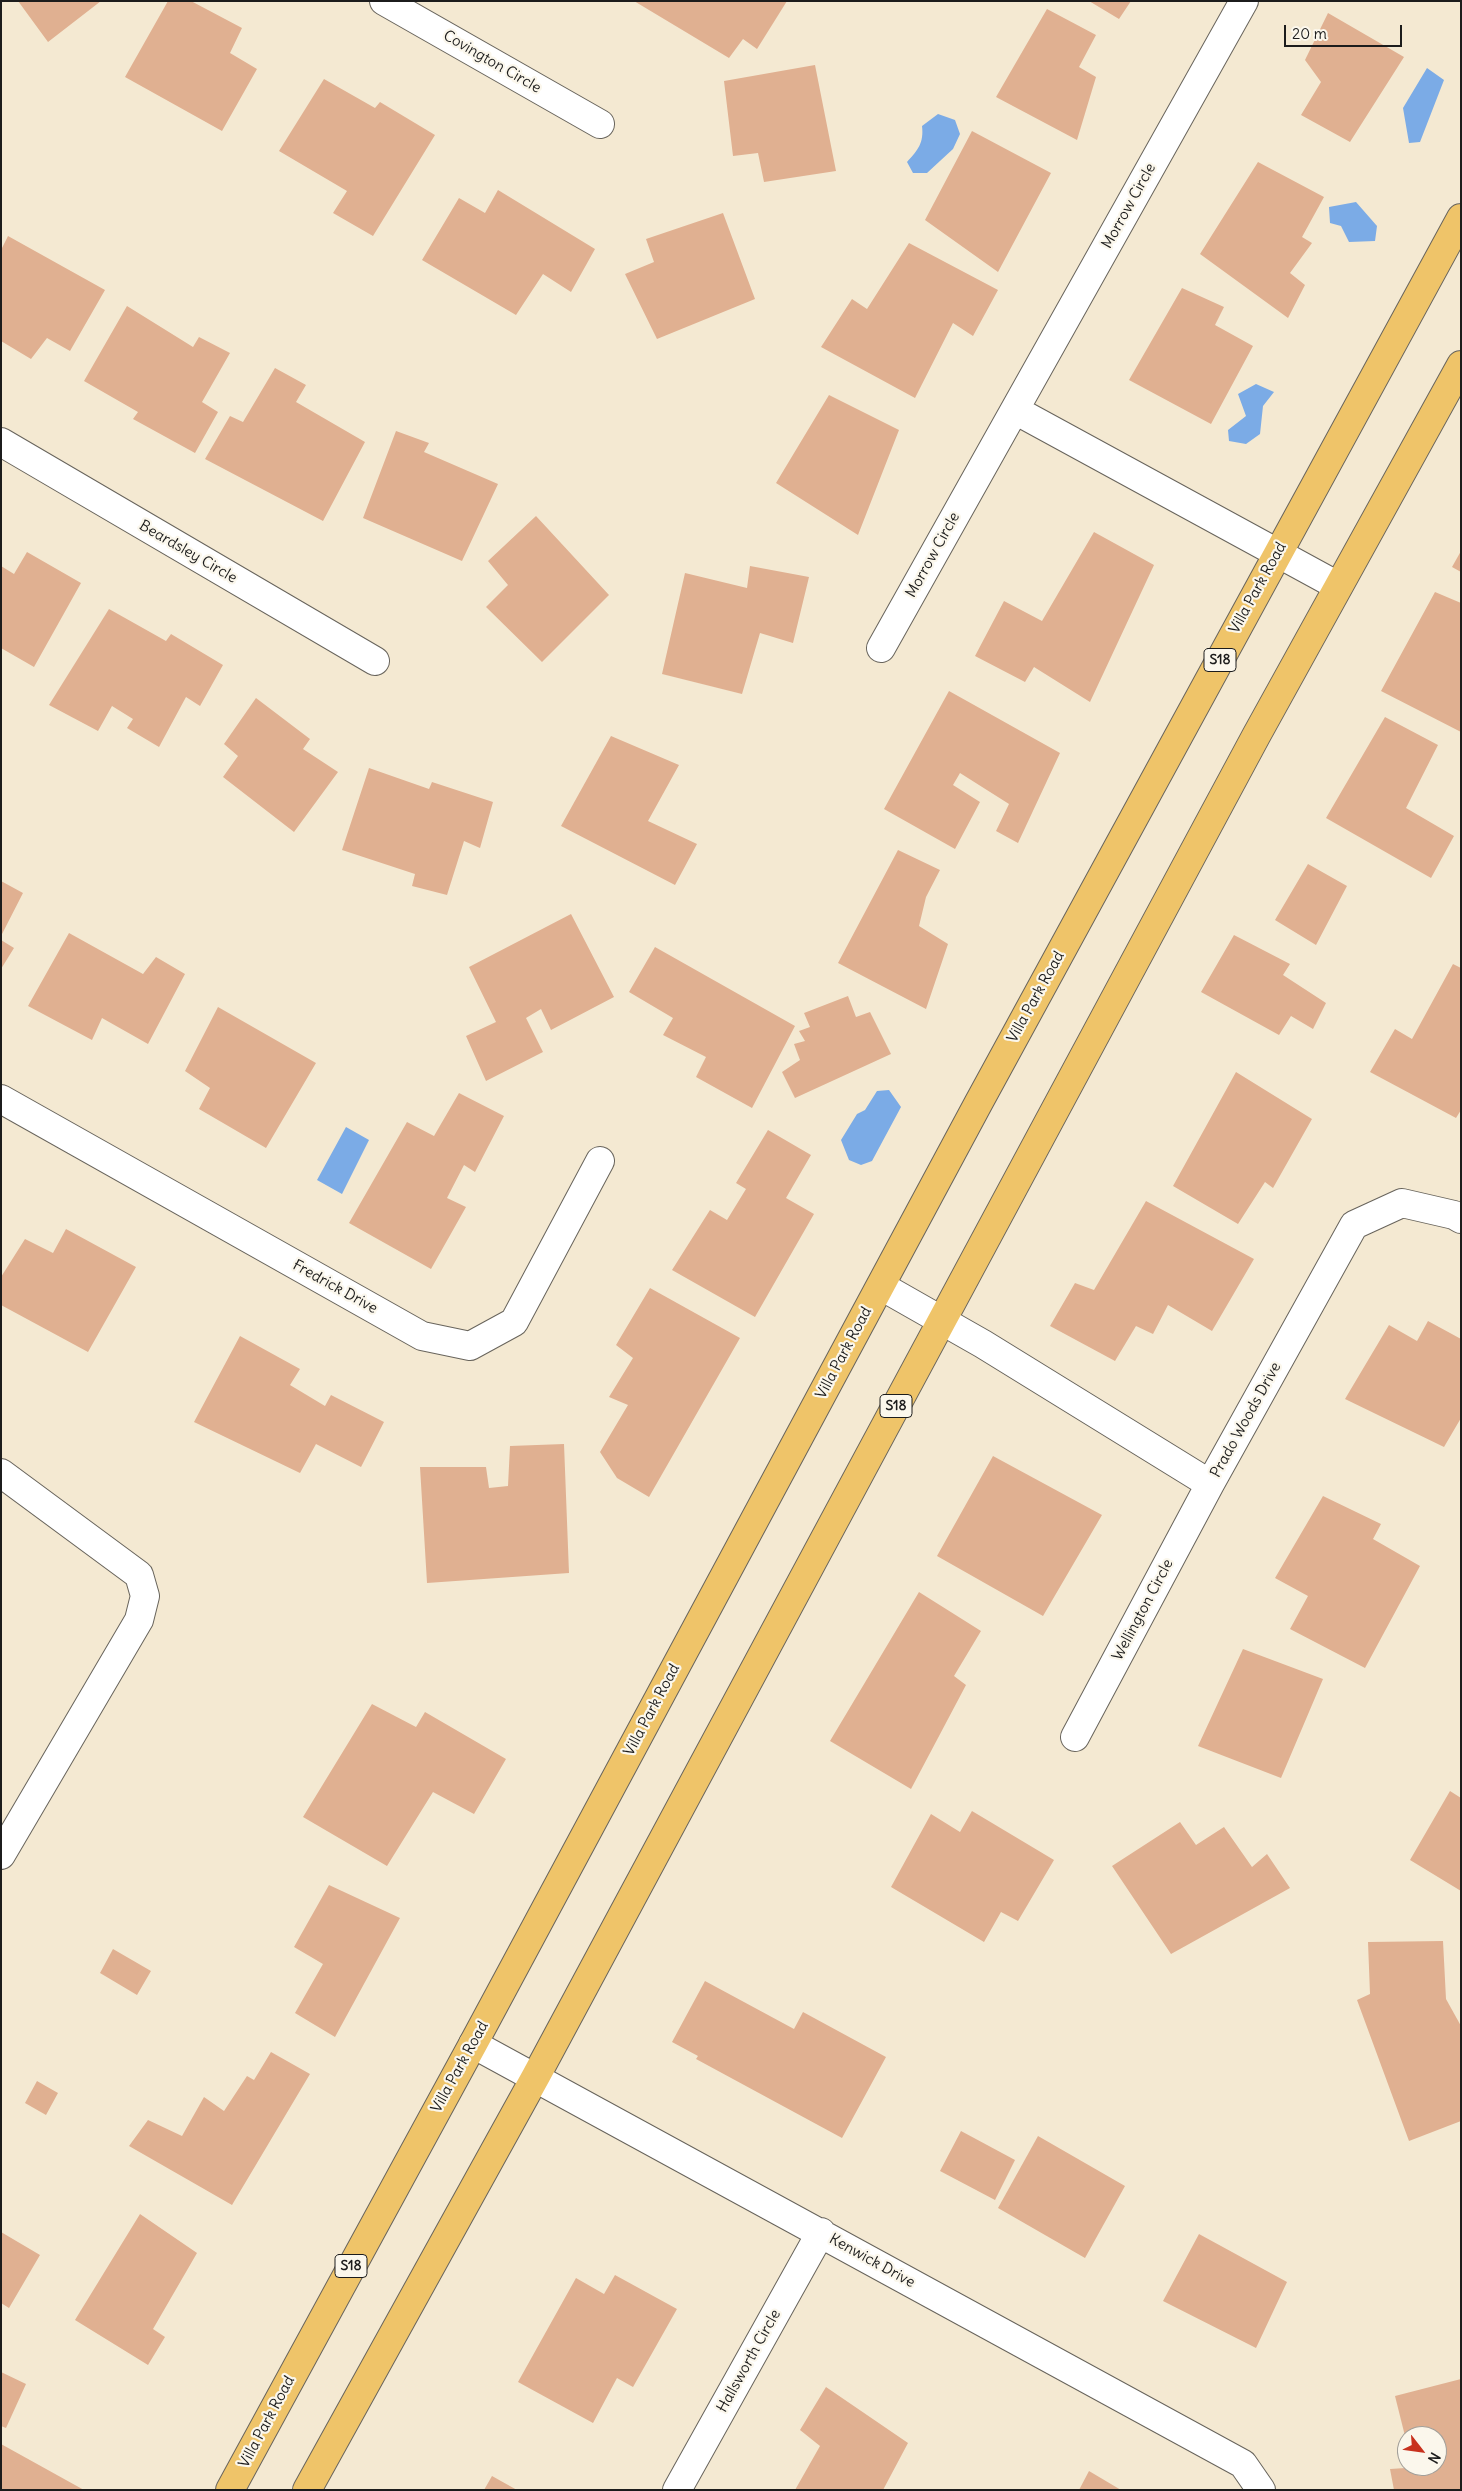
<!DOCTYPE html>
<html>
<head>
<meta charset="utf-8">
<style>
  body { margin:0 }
  #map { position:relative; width:1462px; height:2491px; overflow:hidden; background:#f4e9d2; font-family:Delius,sans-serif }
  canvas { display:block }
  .frame { position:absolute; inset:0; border:2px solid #1c1c1c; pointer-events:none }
  .north { position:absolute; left:1397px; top:2426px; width:50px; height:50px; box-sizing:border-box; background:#fbf7ec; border:1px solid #a29f99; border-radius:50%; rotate:120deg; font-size:14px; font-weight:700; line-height:20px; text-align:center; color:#1c1c1c }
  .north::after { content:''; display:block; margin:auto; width:18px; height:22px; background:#c8321e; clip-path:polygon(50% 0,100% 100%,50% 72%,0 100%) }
  .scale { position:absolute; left:1284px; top:25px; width:118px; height:22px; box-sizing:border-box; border:2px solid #1c1c1c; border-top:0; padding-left:6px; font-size:15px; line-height:18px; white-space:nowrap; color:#1c1c1c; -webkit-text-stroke:4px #fbf7ec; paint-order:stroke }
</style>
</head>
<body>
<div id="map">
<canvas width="1462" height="2491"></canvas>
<div class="frame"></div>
<div class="north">N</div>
<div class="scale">20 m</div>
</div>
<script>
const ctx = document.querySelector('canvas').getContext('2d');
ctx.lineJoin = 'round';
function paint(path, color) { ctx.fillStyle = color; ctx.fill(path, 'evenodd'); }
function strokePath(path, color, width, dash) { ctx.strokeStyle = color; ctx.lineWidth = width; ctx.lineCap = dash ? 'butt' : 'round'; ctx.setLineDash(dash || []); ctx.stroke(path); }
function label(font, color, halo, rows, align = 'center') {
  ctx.font = font + ' Delius,sans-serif'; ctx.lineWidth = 4.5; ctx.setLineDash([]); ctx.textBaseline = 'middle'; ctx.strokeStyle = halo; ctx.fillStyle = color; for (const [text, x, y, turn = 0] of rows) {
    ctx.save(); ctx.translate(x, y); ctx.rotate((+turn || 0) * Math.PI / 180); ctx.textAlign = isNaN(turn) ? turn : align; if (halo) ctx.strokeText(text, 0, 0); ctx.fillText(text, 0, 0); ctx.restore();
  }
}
const water = new Path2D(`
  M1427,68l17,12 -24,62 -11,1 -6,-35z
  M938,114l17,6 5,14 -7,15 -26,24h-14l-6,-11c11,-12 17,-19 15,-36z
  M1356,202l21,24 -2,15 -26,1 -8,-16 -11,-3 -1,-16z
  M1256,384l18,8 -11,14 -3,28 -14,10 -17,-3 -1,-11 18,-14 -8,-22z
  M889,1090l12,17 -29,54 -11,4 -12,-5 -8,-20 16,-26 8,-4 12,-19z
  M346,1127l23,13 -27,54 -25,-14z`);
const building = new Path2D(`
  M18,1h83l-53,41z
  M168,1h23l51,27 -12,25 27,16 -35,62 -97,-54z
  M634,1h153l-30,48 -14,-10 -14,19z
  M1089,1h42l-12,18z
  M1047,9l49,26 -17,32 17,10 -19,63 -81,-43z
  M1328,13l76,44 -54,85 -49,-27 20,-33 -16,-22z
  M815,65l21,106 -72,11 -6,-29 -25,3 -9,-75z
  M324,79l51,29 5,-6 55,33 -62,101 -40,-23 14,-22 -68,-40z
  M972,131l79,42 -53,99 -73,-52z
  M1258,162l66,35 -22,40 10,6 -22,30 15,12 -17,33 -88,-64z
  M498,190l97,59 -24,43 -28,-18 -27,41 -94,-55 37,-62 26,15z
  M723,213l32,86 -98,40 -32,-65 29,-12 -8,-23z
  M8,236l97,54 -35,61 -23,-13 -16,21 -30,-18v-91z
  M909,243l89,47 -25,46 -20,-13 -38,75 -94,-51 31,-48 15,10z
  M1182,288l42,19 -9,18 38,21 -42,78 -82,-44z
  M127,306l66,41 6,-10 31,16 -28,49 16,10 -23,41 -62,-34 5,-7 -54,-31z
  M275,368l31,17 -10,17 69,40 -42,79 -118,-62 25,-43 13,6z
  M829,395l70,35 -41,105 -82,-52z
  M396,431l33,12 -5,9 74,32 -36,77 -99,-43z
  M536,516l73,79 -67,67 -56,-55 22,-22 -20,-24z
  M1094,532l60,33 -64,137 -56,-35 -9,15 -50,-26 29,-55 38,20z
  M1461,551v21l-9,-5z
  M27,552l54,31 -47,84 -33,-19v-82l13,8z
  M750,566l59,11 -16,66 -33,-10 -18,61 -80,-20 23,-101 62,15z
  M1435,592l26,11v129l-80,-41z
  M109,609l57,32 5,-7 52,31 -23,41 -14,-9 -27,50 -32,-19 6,-9 -21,-13 -14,25 -49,-26z
  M949,691l111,62 -42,90 -22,-12 13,-27 -49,-31 -7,12 27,17 -25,47 -71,-40z
  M256,698l54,41 -7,10 35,23 -44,60 -71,-55 15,-21 -14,-12z
  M1385,717l53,28 -32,63 48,28 -23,42 -105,-60z
  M611,736l68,29 -31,56 49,23 -22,41 -114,-59z
  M369,768l60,21 3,-7 61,20 -13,46 -16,-7 -17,54 -35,-9 3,-12 -73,-24z
  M898,850l42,20 -14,27 -7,29 29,18 -22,65 -88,-46z
  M1308,864l39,22 -31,59 -41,-25z
  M1,881l22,12 -22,43z
  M571,914l43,83 -63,33 -10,-21 -15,9 17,34 -57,29 -20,-45 30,-14 -27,-55z
  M69,933l74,41 13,-17 29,17 -37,70 -46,-26 -10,22 -64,-34z
  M1234,935l56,29 -7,11 43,28 -13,26 -22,-13 -12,19 -78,-43z
  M1,940l13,8 -13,21z
  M655,947l140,79 -43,82 -56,-31 10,-20 -43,-22 10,-17 -44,-26z
  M1453,964l8,4v142l-5,8 -86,-46 25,-43 17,10z
  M848,996l8,21 14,-5 21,42 -96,44 -13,-26 18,-12 -6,-16 11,-3 -6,-10 11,-4 -6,-14z
  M218,1007l98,56 -50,85 -67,-39 11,-21 -25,-17z
  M1236,1072l76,47 -39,69 -8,-6 -27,42 -65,-38z
  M459,1093l45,23 -29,56 -11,-7 -17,33 19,9 -35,62 -82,-46 58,-101 27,14z
  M768,1130l43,25 -25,43 28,16 -59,103 -83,-47 38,-60 17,10 19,-31 -10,-6z
  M1146,1201l108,58 -42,72 -44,-26 -15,29 -17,-8 -21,35 -65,-35 25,-43 19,7z
  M66,1229l70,38 -48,85 -87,-47v-28l24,-38 28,14z
  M650,1288l90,50 -91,159 -32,-19 -17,-26 28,-47 -19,-8 24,-39 -17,-13z
  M1428,1321l33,18v79l-17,29 -99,-48 44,-74 28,16z
  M240,1336l60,33 -10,16 35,21 6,-11 53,27 -23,45 -45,-23 -16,29 -106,-51z
  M564,1444l5,129 -142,10 -7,-116h66l3,21 19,-2 2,-40z
  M993,1456l109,59 -59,101 -106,-60z
  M1323,1496l58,28 -8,15 47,27 -55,102 -75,-39 18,-33 -33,-18z
  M919,1592l62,39 -27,45 12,9 -55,104 -81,-48z
  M1243,1649l80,30 -42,99 -83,-32z
  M372,1704l44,23 9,-15 81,47 -32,55 -41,-22 -46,74 -84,-49z
  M1450,1791l11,7v93l-51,-31z
  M972,1811l82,49 -36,61 -17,-9 -17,30 -93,-55 40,-73 29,18z
  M1180,1822l16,23 28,-18 28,40 15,-13 23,34 -119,66 -59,-88z
  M329,1885l71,33 -65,119 -40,-24 28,-49 -29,-17z
  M1443,1941l3,58 15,27v95l-52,20 -52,-141 13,-6 -2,-52z
  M113,1949l38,22 -14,24 -37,-22z
  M705,1981l89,48 9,-17 83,45 -44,81 -146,-79 2,-3 -26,-14z
  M271,2052l39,22 -78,131 -103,-59 19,-26 34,16 22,-39 20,14 23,-35 7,4z
  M37,2081l21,12 -12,22 -21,-12z
  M961,2131l54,29 -20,40 -55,-29z
  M1038,2136l87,50 -40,72 -87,-50z
  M140,2214l57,39 -44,76 12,8 -17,28 -73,-45z
  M1,2232l39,23 -31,53 -8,-5z
  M1199,2234l88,48 -31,66 -93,-47z
  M615,2275l62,34 -44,78 -16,-9 -24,45 -75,-41 58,-104 28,16z
  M1,2372l25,12 -20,44 -5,-2z
  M1461,2379v111h-67l-4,-21 47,-3v-30h-32l-10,-40z
  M826,2387l82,56 -25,47h-88l25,-44 -20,-16z
  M1,2444l83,46h-83z
  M1089,2471l32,19h-42z
  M492,2476l25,14h-33z`);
const minor = new Path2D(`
  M384,1l216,123
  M1015,410l323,176
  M1,442l374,219
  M881,648l363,-647
  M1,1099l421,237 48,10 44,-24 86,-161
  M881,1286l102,58 227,140
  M1,1473l138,102 6,21 -6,24 -138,235
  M1075,1737l135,-253 144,-259 48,-22 52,12 7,4
  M473,2044l770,420 18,26
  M677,2490l144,-258`);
const major = new Path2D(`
  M230,2490l243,-446 506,-942 482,-884
  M307,2490l229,-414 720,-1340 205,-371`);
const shields = [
  [1220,660,32],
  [896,1406,32],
  [351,2266,32]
];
const shieldNames = [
  ["S18",1220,660],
  ["S18",896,1406],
  ["S18",351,2266]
];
const streetNames = [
  ["Covington Circle",492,62,30],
  ["Morrow Circle",1129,206,-61],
  ["Beardsley Circle",188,552,30],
  ["Morrow Circle",933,555,-61],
  ["Villa Park Road",1258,588,-61],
  ["Villa Park Road",1036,997,-61],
  ["Fredrick Drive",335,1287,29],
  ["Villa Park Road",844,1353,-62],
  ["Prado Woods Drive",1246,1420,-61],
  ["Wellington Circle",1143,1610,-62],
  ["Villa Park Road",652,1710,-62],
  ["Villa Park Road",460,2067,-61],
  ["Kenwick Drive",872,2261,29],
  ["Hallsworth Circle",749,2361,-61],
  ["Villa Park Road",267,2422,-62]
];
paint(water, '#7babe6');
paint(building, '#e0b091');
strokePath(minor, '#68645c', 30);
strokePath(major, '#68645c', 30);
strokePath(minor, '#fff', 28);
strokePath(major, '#efc469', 28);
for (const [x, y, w] of shields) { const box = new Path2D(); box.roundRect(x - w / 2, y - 11.5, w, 23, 4); ctx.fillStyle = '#fbf7ec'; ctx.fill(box); strokePath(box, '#1c1c1c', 1); }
label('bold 14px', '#1c1c1c', null, shieldNames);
label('15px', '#1c1c1c', '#fbf7ec', streetNames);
</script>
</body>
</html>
